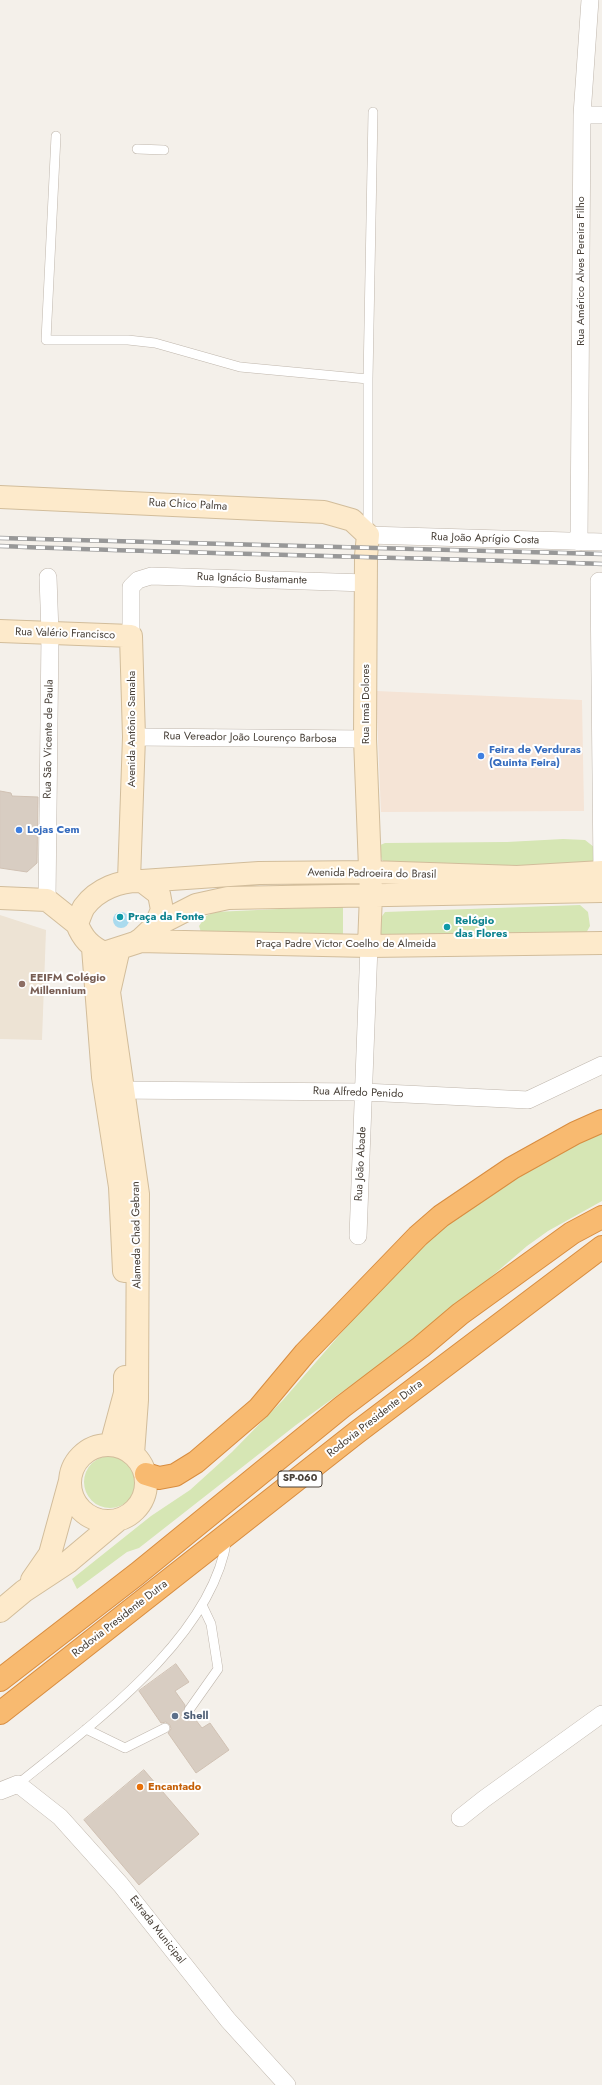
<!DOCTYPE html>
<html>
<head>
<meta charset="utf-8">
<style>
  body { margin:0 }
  canvas { display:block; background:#f4f0ea }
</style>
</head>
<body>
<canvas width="602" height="2085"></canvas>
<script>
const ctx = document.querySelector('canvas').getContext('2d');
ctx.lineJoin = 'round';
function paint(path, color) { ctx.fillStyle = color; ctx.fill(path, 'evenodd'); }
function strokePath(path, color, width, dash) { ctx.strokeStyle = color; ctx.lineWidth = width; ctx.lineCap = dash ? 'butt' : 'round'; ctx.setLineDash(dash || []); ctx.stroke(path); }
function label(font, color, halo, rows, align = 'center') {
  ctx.font = font + ' Jost,sans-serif'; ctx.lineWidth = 4; ctx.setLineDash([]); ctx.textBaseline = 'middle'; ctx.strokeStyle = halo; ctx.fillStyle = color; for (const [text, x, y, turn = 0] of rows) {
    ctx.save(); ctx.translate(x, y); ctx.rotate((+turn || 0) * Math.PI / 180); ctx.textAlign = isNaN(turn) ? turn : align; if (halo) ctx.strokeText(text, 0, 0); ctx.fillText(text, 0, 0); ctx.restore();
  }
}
const commercial = new Path2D(`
  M376,691l206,9 2,111 -203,1z`);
const education = new Path2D(`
  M0,915l46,15 -4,110 -42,-1z`);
const green = new Path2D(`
  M563,839l22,1 9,7v17l-19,3 -186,-2 -7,-5 -4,-14 7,-3 122,-1z
  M580,905l8,7 2,14 -5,9 -196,5 -8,-6 -1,-15 5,-7z
  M343,906v32l-141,-3 -3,-9 7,-10 9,-4z
  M602,1128v73l-54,30 -21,15 -92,79 -139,100 -157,123 -12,4 -50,37 -5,-10 79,-63 39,-26 42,-38 51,-52 132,-152 60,-52z
  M84 1482a26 26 0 1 1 52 0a26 26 0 1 1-52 0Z`);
const water = new Path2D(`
  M113 920a8 8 0 1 1 16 0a8 8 0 1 1-16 0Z`);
const building = new Path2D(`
  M0,791l11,2 1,3 26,1 -1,66 -10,9 -27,-4z
  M176,1664l13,18 -14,9 10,14 -1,8 4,3 4,-1 10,13 8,-5 19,27 -33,23 -28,-40 3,-4 -1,-4 -4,-3 -5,1 -22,-32z
  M144,1770l55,64 -60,51 -55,-65z`);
const lane = new Path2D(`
  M56,136l-10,204h82l27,3 85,24 128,12v153
  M137,149l27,1
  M368,379l5,-267
  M189,1710l29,-41 -7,-45 -9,-19
  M86,1729l39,19 40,-20
  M18,1784c74,-60 195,-146 209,-246`);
const street = new Path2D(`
  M582,115h20
  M368,535l234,7
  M579,542l3,-427 8,-115
  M599,581l3,291
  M131,636v-49l7,-7 13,-4 215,7
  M134,737l231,2
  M47,900l3,-267 -2,-56
  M111,1090l253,2 164,8 74,-35
  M358,1236l11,-290
  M0,1791l18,-7 42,33 61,68 107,135 59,65
  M460,1818l24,-19 118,-85`);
const secondary = new Path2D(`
  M0,497l324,15 28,8 16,15 -2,21 -1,183 6,155 -2,52
  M0,631l131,5 3,101 -5,143
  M142,881l17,13 3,16 -7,16 -17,16 -34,11c-14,-7 -21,-14 -27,-29 2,-5 4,-12 7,-17 13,-18 37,-27 58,-26l117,-8 112,-1 146,5 85,-5
  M0,898l47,2 30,24
  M155,926l41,-21 32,-7 374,-7
  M138,941l231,5 233,-3
  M93,948l10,129 17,110 4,84
  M119,948l-10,44 29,202 -1,206 -4,54
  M70 1483a38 38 0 1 1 76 0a38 38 0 1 1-76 0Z
  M111,1445l14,-52v-16
  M32,1580l18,-26 20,-73
  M0,1611l24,-20 44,-29 50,-42`);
const highway = new Path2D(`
  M146,1474l13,4 16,-3 21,-13 63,-54 46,-55 113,-117 23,-20 71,-48 63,-35 27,-12
  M0,1680l137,-106 205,-167 79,-60 39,-33 112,-81 30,-16
  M0,1713l356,-280 246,-186`);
const rail = new Path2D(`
  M0,538l602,16
  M0,546c201,8 401,11 602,18`);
const markers = [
  [481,756,4,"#3f7fe0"],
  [19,830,4,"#3f7fe0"],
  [120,917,4,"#0f9aa8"],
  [447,927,4,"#0f9aa8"],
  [22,984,4,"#8d6e63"],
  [175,1716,4,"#5c6f8a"],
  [140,1787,4,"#e8710a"]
];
const shields = [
  [300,1479,44]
];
const shieldNames = [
  ["SP-060",300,1479]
];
const streetNames = [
  ["Rua Américo Alves Pereira Filho",581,271,-90],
  ["Rua Chico Palma",188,505,3],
  ["Rua João Aprígio Costa",485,539,2],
  ["Rua Ignácio Bustamante",252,579,2],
  ["Rua Valério Francisco",65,634,2],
  ["Rua Irmã Dolores",366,704,-90],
  ["Avenida Antônio Samaha",132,729,-90],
  ["Rua Vereador João Lourenço Barbosa",250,738,1],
  ["Rua São Vicente de Paula",49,739,-89],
  ["Avenida Padroeira do Brasil",372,874,1],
  ["Praça Padre Victor Coelho de Almeida",346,944],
  ["Rua Alfredo Penido",358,1093,2],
  ["Rua João Abade",361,1164,-87],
  ["Alameda Chad Gebran",137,1235,-91],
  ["Rodovia Presidente Dutra",375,1419,-38],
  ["Rodovia Presidente Dutra",120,1619,-38],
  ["Estrada Municipal",157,1930,52]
];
const shopNames = [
  ["Feira de Verduras",489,750],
  ["(Quinta Feira)",489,763],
  ["Lojas Cem",27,830]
];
const cultureNames = [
  ["Praça da Fonte",128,917],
  ["Relógio",455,921],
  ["das Flores",455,934]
];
const educationNames = [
  ["EEIFM Colégio",30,978],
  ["Millennium",30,991]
];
const serviceNames = [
  ["Shell",183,1716]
];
const foodNames = [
  ["Encantado",148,1787]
];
paint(commercial, '#f5e4d6');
paint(education, '#ede3d4');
paint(green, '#d6e6b4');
paint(water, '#a9daee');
paint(building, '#d8cdc2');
strokePath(building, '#d0c1b3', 1);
strokePath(lane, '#bfb6ac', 10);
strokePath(street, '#bfb6ac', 18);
strokePath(secondary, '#d2bd9b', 24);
strokePath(highway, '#d88d40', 24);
strokePath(lane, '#fff', 9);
strokePath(street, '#fff', 17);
strokePath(secondary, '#fdeacb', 22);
strokePath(highway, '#f8ba70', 22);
strokePath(rail, '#989898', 4.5);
strokePath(rail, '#fff', 3, [9]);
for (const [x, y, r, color] of markers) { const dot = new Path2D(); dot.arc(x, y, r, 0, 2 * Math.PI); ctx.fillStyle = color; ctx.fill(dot); strokePath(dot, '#fff', 1.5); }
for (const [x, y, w] of shields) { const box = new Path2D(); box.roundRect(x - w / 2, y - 8, w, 16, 3); ctx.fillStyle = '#fff'; ctx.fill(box); strokePath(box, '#484038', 1); }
label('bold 10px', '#484038', null, shieldNames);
label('11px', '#484038', '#fff', streetNames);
label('bold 11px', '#366cbe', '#fff', shopNames, 'left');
label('bold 11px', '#0d838f', '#fff', cultureNames, 'left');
label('bold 11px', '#785e54', '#fff', educationNames, 'left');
label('bold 11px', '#4e5e75', '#fff', serviceNames, 'left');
label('bold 11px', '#c56008', '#fff', foodNames, 'left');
</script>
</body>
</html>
